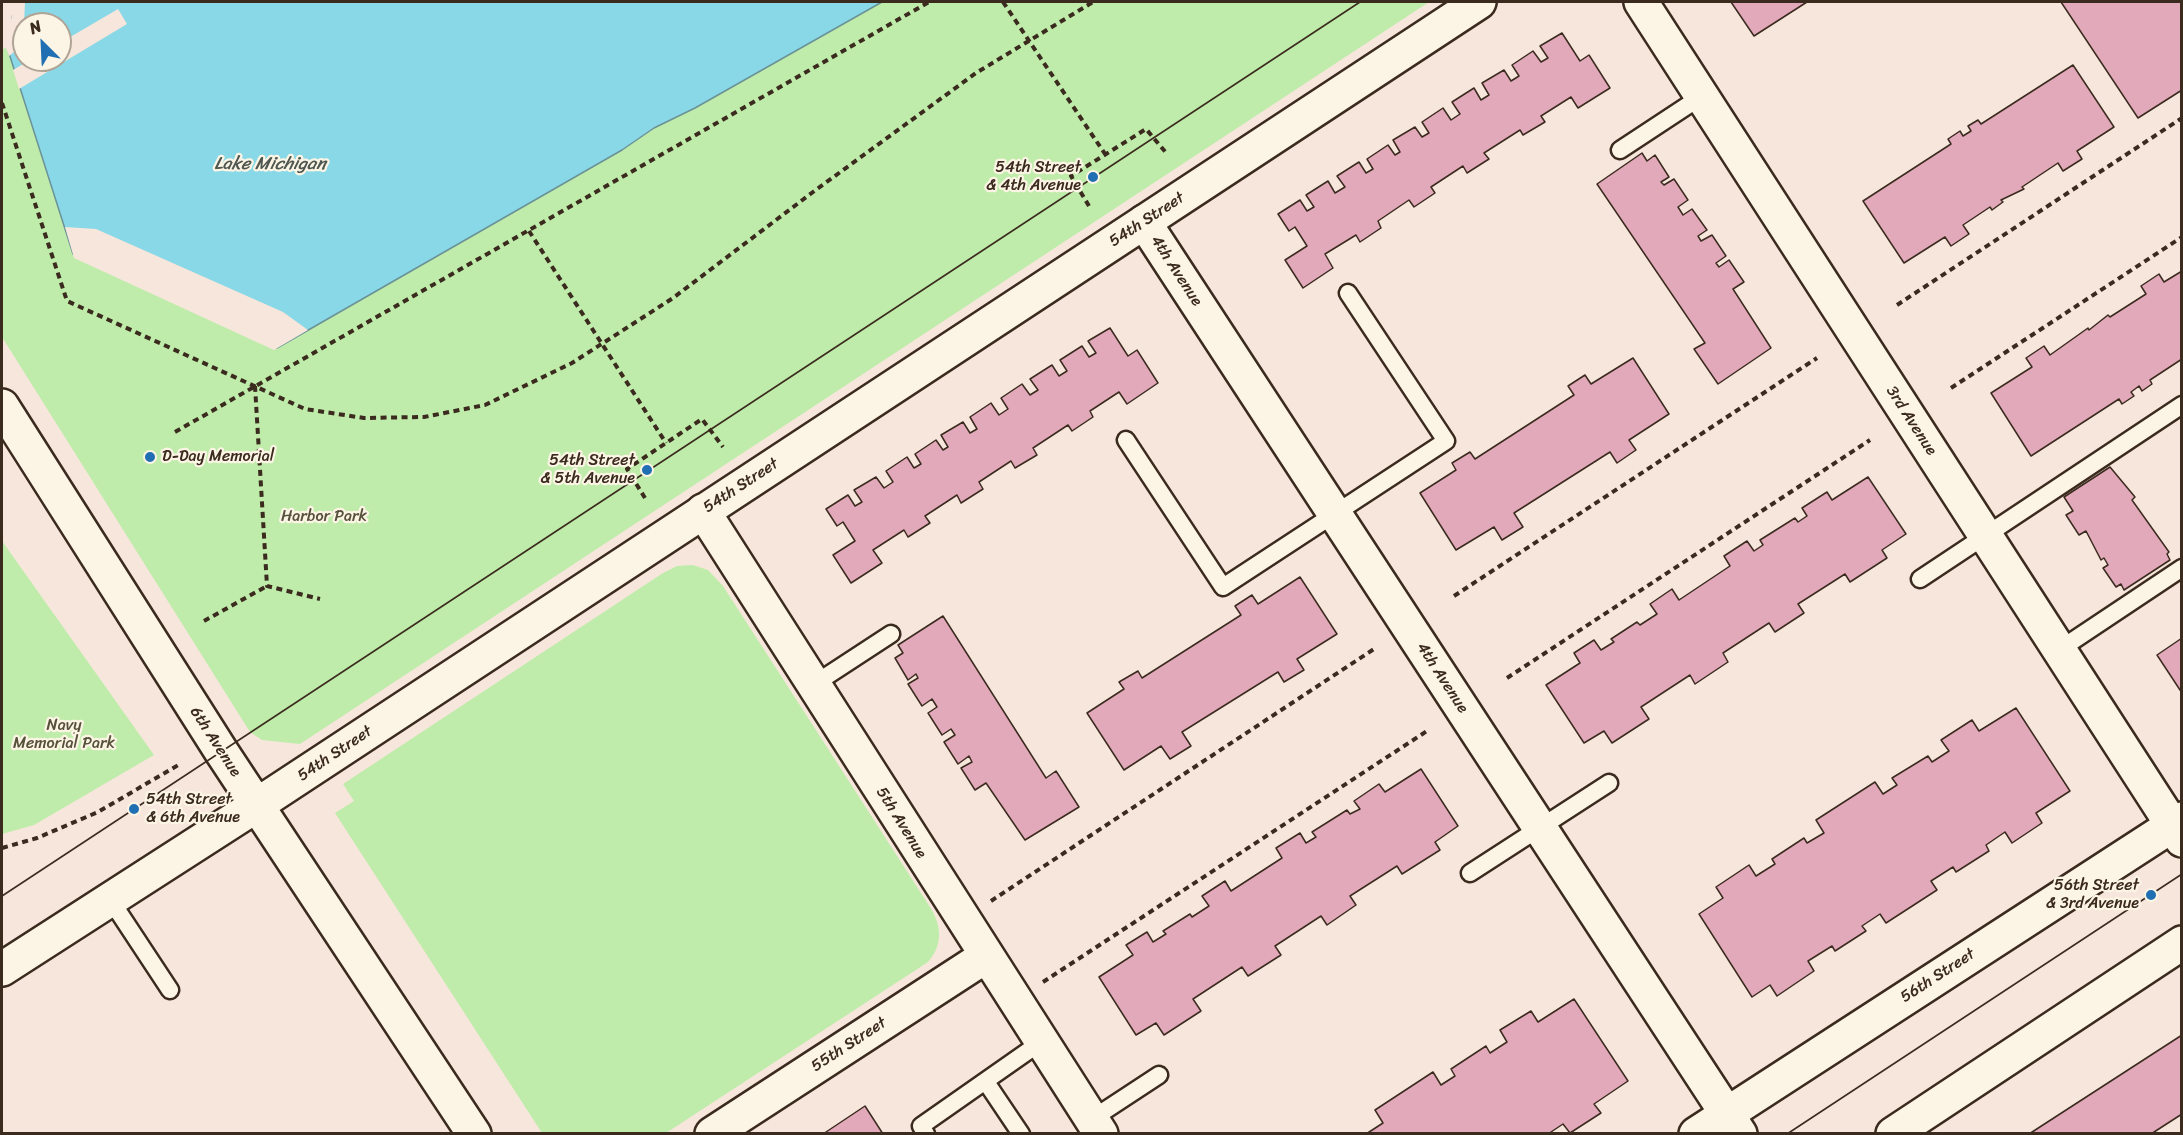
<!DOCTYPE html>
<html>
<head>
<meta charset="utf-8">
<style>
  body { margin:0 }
  #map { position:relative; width:2183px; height:1135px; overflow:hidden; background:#f7e6dc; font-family:Sriracha,sans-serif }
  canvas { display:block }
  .frame { position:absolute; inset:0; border:3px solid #3b2a1e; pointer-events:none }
  .north { position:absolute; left:12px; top:12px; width:60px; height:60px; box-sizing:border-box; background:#fcf5e5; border:2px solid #afa495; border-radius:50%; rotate:336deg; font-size:16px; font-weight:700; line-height:24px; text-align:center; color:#3b2a1e }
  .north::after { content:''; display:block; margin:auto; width:21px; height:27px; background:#1f6fb2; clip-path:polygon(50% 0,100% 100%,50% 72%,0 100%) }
</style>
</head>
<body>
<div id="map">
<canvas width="2183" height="1135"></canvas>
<div class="frame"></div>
<div class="north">N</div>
</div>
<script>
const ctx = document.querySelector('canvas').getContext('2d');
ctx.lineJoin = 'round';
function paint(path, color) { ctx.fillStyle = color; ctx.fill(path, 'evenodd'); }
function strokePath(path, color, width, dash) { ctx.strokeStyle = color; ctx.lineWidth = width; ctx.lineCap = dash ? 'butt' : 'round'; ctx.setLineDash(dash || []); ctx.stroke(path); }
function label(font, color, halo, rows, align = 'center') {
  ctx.font = font + ' Sriracha,sans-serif'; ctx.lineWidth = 4.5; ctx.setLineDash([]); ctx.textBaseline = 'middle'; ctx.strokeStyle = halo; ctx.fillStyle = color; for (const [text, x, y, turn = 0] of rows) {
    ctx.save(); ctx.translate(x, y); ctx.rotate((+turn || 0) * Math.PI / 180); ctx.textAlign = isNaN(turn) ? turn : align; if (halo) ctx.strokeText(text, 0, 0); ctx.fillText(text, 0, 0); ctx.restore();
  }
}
const green = new Path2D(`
  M882,2h547l-1129,742 -38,-4 -12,-8 -248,-395v-287l5,-3 66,207 204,94 345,-198 32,-22 41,-20z
  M2,541l152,214 -120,70 -32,9z
  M693,565l15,5 15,16 207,321c12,19 13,38 -2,55l-262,171h-124l-207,-320 19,-12 -11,-17 320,-211 14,-7z`);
const water = new Path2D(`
  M15,2h867l-187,106 -41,20 -32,22 -345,198 -204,-94 -66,-207zM24,24h36v36h-36z`);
const pier = new Path2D(`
  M12,2h13l-2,43 -14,11 -5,-13 8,-27z
  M118,9l9,15 -108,65 -6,-19 17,-10h30v-17z
  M65,227l31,2 187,83 25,18 -34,20 -200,-92z`);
const building = new Path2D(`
  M1731,2h76l-53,34z
  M2061,2h121v88l-44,28z
  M1562,33l18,28 9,-6 21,33 -32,20 -7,-11 -30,19 4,6 -22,13 -3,-5 -36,23 5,6 -22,14 -4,-7 -32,21 4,6 -21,14 -5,-7 -31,21 3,7 -21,14 -4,-7 -31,19 8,14 -30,20 -18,-28 22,-14 -12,-19 -6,4 -11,-17 22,-14 7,11 7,-4 -8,-12 22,-14 7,12 10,-6 -8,-11 22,-14 7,11 7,-4 -6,-10 21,-14 7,10 5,-3 -7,-12 22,-13 7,10 7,-4 -7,-11 21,-14 8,12 9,-6 -8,-12 22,-14 7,12 8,-5 -7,-12 22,-13 7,11 8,-5 -7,-11 21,-14 8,11 7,-4 -8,-12z
  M2073,65l41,62 -37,24 5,8 -19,12 -5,-8 -36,24 2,2 -23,11 2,2 -11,8 -2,-3 -27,18 6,9 -18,12 -6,-9 -41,26 -41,-62 88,-57 -3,-5 12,-8 3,5 8,-5 -3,-5 10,-6 3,4z
  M1642,153l5,8 8,-6 14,22 -8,5 3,3 10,-6 14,21 -10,7 5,8 9,-6 15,21 -9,6 3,5 11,-6 14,21 -10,7 3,4 10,-7 15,22 -11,7 38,59 -53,36 -24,-35 11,-6 -108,-159z
  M2182,271v88l-32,21 2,4 -10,7 -3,-5 -8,6 3,4 -12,8 -3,-5 -88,57 -40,-63 41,-26 -6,-9 18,-12 6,9 38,-27 1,2 19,-15 2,2 36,-23 -5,-8 18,-12 5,8z
  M1110,328l18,28 9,-6 21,33 -31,21 -8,-12 -29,19 3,6 -21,14 -4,-6 -35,23 4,7 -22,13 -4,-7 -32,21 4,7 -22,14 -4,-8 -32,21 5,7 -22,14 -4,-7 -31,20 9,13 -31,20 -18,-28 22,-14 -12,-19 -6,4 -11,-17 22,-14 7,11 7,-4 -8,-12 22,-13 8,11 9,-6 -7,-11 21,-14 7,11 7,-4 -6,-10 21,-14 7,10 5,-3 -7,-12 22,-13 7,11 7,-4 -7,-12 21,-14 8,12 9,-6 -7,-11 21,-14 8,11 8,-5 -8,-11 22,-14 7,11 8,-5 -7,-11 22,-14 7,11 7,-4 -8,-12z
  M1633,358l36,56 -40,26 7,10 -19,13 -7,-11 -96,61 9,14 -21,13 -8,-13 -38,23 -36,-57 36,-23 -4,-7 18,-11 5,7 99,-64 -6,-9 17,-11 6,9z
  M2110,467l25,30 -3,3 37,52 -2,2 3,6 -46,30 -3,-6 -5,3 -13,-19 5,-3 -4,-7 -3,2 -15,-29 -7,4 -13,-20 7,-4 -9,-14z
  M1868,477l38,57 -24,16 5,8 -37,24 -5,-8 -47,30 6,9 -29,19 -6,-9 -46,30 5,9 -33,22 -5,-9 -49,32 8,12 -37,24 -8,-12 -20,12 -38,-58 34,-22 -6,-10 20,-13 7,10 13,-8 -3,-3 26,-17 3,3 17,-11 -7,-10 22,-15 7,11 51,-34 -6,-10 23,-15 7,10 9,-6 -3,-5 35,-22 3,4 9,-6 -5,-8 25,-16 5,8z
  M1300,577l37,57 -40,25 7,11 -20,12 -6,-10 -96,60 9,14 -21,13 -9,-13 -37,24 -37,-57 37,-24 -5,-7 19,-11 4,7 99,-63 -6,-9 17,-11 6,9z
  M943,616l103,162 10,-7 23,36 -54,33 -39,-57 -11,7 -14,-22 11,-6 -3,-6 -11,8 -14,-22 11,-7 -4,-6 -9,6 -14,-22 9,-6 -5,-8 -10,7 -14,-22 10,-6 -2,-4 -8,6 -13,-22 8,-5 -5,-8z
  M2182,638v55l-25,-38z
  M2016,708l54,83 -34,22 6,10 -30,20 -7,-11 -19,13 3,6 -33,21 -3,-5 -22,14 6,9 -51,33 -6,-9 -18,12 4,5 -31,20 -3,-5 -24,15 6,10 -37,25 -7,-11 -18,12 -53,-83 24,-16 -7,-11 33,-22 7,11 19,-12 -3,-5 32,-21 3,5 17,-10 -8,-13 59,-38 8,12 14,-9 -5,-7 36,-22 4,6 17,-11 -8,-11 31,-20 7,11z
  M1421,769l37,57 -23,16 5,8 -38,24 -5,-8 -47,30 6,9 -29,20 -6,-9 -46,30 6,9 -33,21 -6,-9 -49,32 8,12 -37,24 -8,-12 -20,12 -37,-58 34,-22 -7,-10 21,-13 6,10 13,-8 -3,-3 27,-17 2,3 17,-11 -7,-10 23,-15 6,10 51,-33 -6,-10 24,-15 6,10 10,-6 -4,-5 35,-22 3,4 10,-5 -6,-8 25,-17 6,8z
  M1574,999l54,82 -34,23 7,9 -31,20 -7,-9 -15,10h-182l17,-11 -8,-13 58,-38 8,13 14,-9 -4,-7 35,-23 4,7 17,-11 -7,-12 31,-19 7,11z
  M2182,1035v79l-31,20h-122z
  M865,1106l18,28h-60z`);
const path = new Path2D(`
  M1003,2l102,152
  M2,103l65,198 238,108 59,9 60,-1 61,-12 87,-42 101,-65 140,-106 163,-119 117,-71
  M1089,206l-18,-30 75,-47 22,26
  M529,231l137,212
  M1897,305l285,-187
  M255,386l12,200 53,13
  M1951,388l231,-151
  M175,432l754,-430
  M645,498l-18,-29 75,-50 21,28
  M1454,596l363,-238
  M204,621l63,-35
  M1507,678l363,-238
  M2,848l35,-10 61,-26 82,-48
  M991,901l383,-252
  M1043,982l384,-251`);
const lane = new Path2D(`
  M1620,150l82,-54
  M1126,440l97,147 223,-146 -98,-148
  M1920,579l262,-174
  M2059,650l123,-82
  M813,685l78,-51
  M1470,873l139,-90
  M110,899l60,91
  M986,1082l35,52
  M1092,1119l67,-44
  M926,1134l-5,-8 120,-84`);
const street = new Path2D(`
  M1641,2l541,838
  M1144,222l596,912
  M703,511l398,623
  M712,1134l274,-178`);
const secondary = new Path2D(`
  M2,406l219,345 253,383
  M2,969l255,-164 1222,-803
  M1696,1134l486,-315
  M1893,1134l289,-191`);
const tram = new Path2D(`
  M2,896l1358,-894
  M1787,1134l395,-260`);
const markers = [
  [1093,177,6,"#1f6fb2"],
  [150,457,6,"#1f6fb2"],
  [647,470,6,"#1f6fb2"],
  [134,809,6,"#1f6fb2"],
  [2151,895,6,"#1f6fb2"]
];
const poiNames = [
  ["54th Street",1081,168],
  ["& 4th Avenue",1081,186],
  ["D-Day Memorial",162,457,"left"],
  ["54th Street",635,461],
  ["& 5th Avenue",635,479],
  ["54th Street",146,800,"left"],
  ["& 6th Avenue",146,818,"left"],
  ["56th Street",2139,886],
  ["& 3rd Avenue",2139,904]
];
const streetNames = [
  ["54th Street",1147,220,-33],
  ["4th Avenue",1176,271,57],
  ["3rd Avenue",1911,421,57],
  ["54th Street",741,486,-33],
  ["4th Avenue",1442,678,57],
  ["6th Avenue",215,742,57],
  ["54th Street",335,754,-34],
  ["5th Avenue",901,823,58],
  ["56th Street",1938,976,-33],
  ["55th Street",849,1045,-33]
];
const parkNames = [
  ["Harbor Park",324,517],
  ["Navy",64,726],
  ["Memorial Park",64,744]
];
const waterNames = [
  ["Lake Michigan",270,164]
];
paint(green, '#bfecaa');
paint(water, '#89d8e7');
strokePath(water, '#6a9297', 1.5);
paint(pier, '#f7e6dc');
paint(building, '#e1a9ba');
strokePath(building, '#3b2a1e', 1.5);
strokePath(lane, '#3b2a1e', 21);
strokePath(street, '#3b2a1e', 38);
strokePath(secondary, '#3b2a1e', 38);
strokePath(path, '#3b2a1e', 4, [6, 4.5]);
strokePath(lane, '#fcf5e5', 16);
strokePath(street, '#fcf5e5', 33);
strokePath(secondary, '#fcf5e5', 33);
strokePath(tram, '#3b2a1e', 1.5);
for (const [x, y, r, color] of markers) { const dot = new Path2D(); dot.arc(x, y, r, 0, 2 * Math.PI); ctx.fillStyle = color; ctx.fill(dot); strokePath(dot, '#fcf5e5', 2); }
label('16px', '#3b2a1e', '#fcf5e5', poiNames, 'right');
label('16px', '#3b2a1e', '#fcf5e5', streetNames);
label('16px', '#55513a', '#fcf5e5', parkNames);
label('italic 18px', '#4e5650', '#fcf5e5', waterNames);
</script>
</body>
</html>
